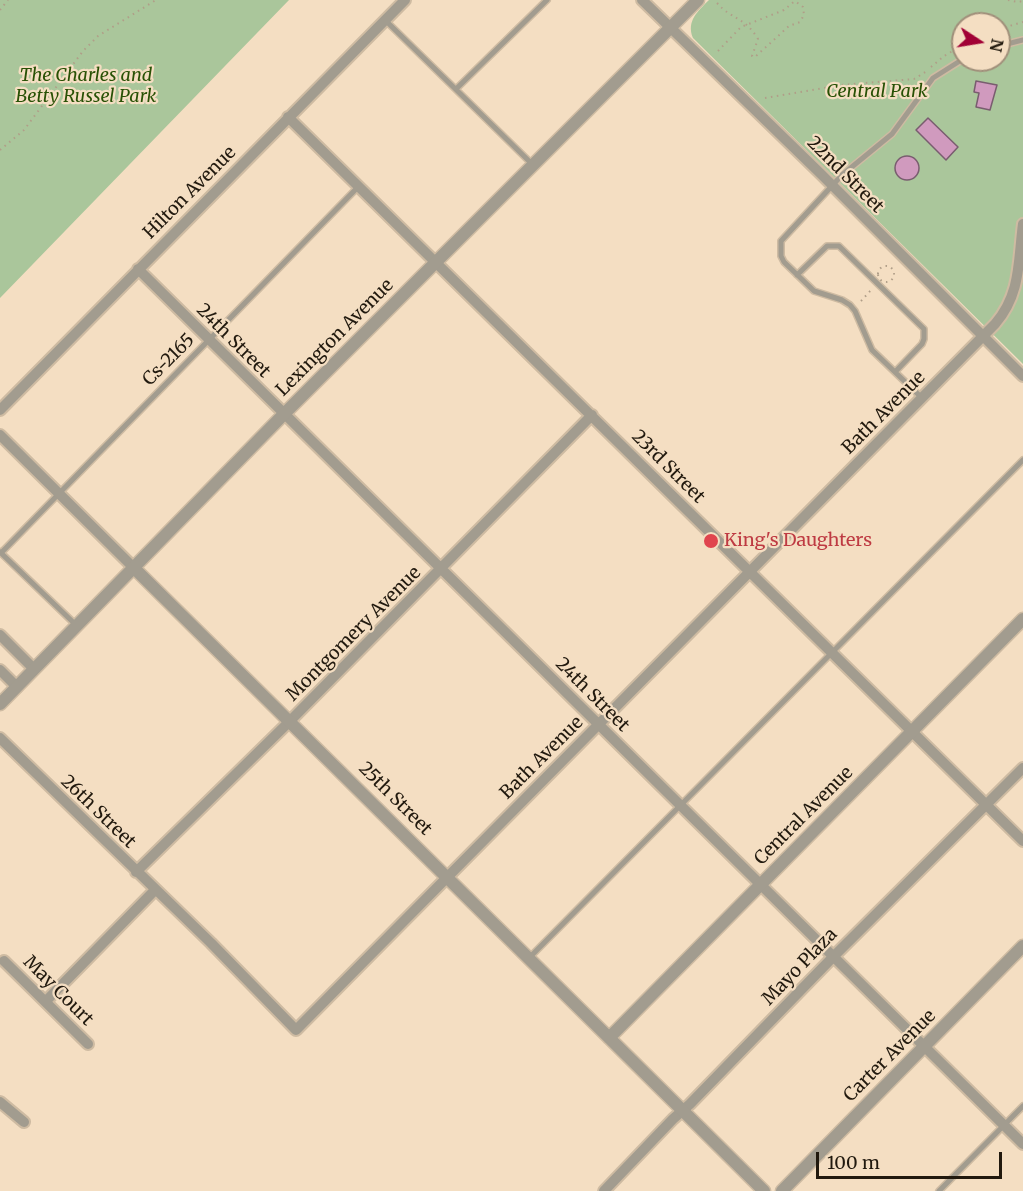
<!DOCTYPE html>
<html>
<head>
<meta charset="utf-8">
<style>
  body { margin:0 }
  #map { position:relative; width:1023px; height:1191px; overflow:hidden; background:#f4dec2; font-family:Merriweather,serif }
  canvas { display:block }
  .north { position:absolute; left:951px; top:12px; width:60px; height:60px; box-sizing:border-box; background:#f4dec2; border:2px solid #a08f7a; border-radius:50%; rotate:102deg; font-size:16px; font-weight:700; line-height:24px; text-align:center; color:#21190e }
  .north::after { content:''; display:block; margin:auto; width:21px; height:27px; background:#a10135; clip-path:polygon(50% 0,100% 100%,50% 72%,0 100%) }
  .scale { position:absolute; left:816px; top:1152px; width:186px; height:27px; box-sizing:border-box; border:3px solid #21190e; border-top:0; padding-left:8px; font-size:18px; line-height:21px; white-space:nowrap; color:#21190e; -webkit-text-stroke:4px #f4dec2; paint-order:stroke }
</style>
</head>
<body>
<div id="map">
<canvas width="1023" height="1191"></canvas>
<div class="north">N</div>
<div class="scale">100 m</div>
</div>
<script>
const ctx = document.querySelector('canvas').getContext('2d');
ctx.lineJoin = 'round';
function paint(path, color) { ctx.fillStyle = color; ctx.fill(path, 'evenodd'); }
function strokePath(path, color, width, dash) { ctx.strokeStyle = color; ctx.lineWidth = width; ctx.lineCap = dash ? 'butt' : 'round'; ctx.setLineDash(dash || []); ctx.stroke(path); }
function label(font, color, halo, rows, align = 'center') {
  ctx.font = font + ' Merriweather,serif'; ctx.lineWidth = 4.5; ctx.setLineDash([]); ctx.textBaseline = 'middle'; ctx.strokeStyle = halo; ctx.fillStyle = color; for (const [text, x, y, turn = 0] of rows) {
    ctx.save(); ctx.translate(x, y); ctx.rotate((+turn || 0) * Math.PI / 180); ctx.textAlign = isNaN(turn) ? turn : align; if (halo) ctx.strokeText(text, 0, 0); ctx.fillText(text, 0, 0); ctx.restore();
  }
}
const green = new Path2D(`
  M0,0h289l-289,298z
  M709,0h314v364l-330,-326c-7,-17 5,-27 16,-38zM963,24h36v36h-36z`);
const building = new Path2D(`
  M976,81l21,4 -7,25 -14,-3 3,-14 -5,-1z
  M928,118l30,29 -12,13 -30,-30z
  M895 168a12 12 0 1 1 24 0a12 12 0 1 1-24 0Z`);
const path = new Path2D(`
  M1008,0l10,2 5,-1
  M717,3c15,17 27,13 41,36l-6,17 3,1 34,-31 11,-4 4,-7 -1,-8 -8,-6
  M0,10l8,-10
  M999,29l24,-7
  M718,51l23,-24 43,-17 12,-10
  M931,67l13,-11 19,-11
  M765,98l76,-13 73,-6 13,-8
  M0,150l24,-20 59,-79 15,-15 58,-36
  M878 274a8 8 0 1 1 16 0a8 8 0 1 1-16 0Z
  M861,301l11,-12`);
const service = new Path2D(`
  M385,20l147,144
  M999,46l24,-6
  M456,89l91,-89
  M797,275l30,-29h12l85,83v10l-2,5 -27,28
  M922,398l-50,-48 -17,-39 -5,-6 -8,-5 -28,-9 -30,-29 -3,-6v-15l61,-66 50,-41 41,-56 30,-19
  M0,552l76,73
  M1,553l357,-366
  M530,957l493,-497
  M939,1191l84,-85`);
const minor = new Path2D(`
  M642,0l180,175 201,201
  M288,117l735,724
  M138,269l885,875
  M0,410l405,-410
  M0,435l134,133
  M0,635l34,34
  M0,670l17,17
  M0,738l211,205 85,87 699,-706c26,-30 23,-62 28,-100
  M136,872l154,-151 302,-306
  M4,961l84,83
  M46,1001l109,-111
  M0,1102l24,20
  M604,1191l69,-72 17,-15 143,-147 190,-189`);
const tertiary = new Path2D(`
  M134,568l630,623
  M0,704l284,-290 414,-414
  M609,1038l414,-419
  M782,1191l241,-245`);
const markers = [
  [711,541,8,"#e0444e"]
];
const parkNames = [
  ["The Charles and",86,76],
  ["Betty Russel Park",86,97],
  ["Central Park",877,92]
];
const streetNames = [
  ["22nd Street",845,175,45],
  ["Hilton Avenue",190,193,-45],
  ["Lexington Avenue",335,338,-45],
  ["24th Street",233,341,45],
  ["Cs-2165",169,360,-45],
  ["Bath Avenue",884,413,-45],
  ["23rd Street",668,467,45],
  ["Montgomery Avenue",354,634,-45],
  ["24th Street",592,695,45],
  ["Bath Avenue",542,758,-45],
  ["25th Street",395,799,45],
  ["26th Street",98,812,44],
  ["Central Avenue",804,816,-45],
  ["Mayo Plaza",800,967,-46],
  ["May Court",58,991,45],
  ["Carter Avenue",890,1056,-45]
];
const healthNames = [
  ["King's Daughters",724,541]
];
paint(green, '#aac69b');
paint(building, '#d09abe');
strokePath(building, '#795d6f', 1.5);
strokePath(service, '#cebba2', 8);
strokePath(minor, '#cebba2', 14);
strokePath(tertiary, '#cebba2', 15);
strokePath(path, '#b09e88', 2, [1.5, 4.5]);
strokePath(service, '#a29c8f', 5);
strokePath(minor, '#a29c8f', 10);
strokePath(tertiary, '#a29c8f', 12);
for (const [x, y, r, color] of markers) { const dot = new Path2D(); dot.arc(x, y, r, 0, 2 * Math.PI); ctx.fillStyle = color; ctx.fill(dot); strokePath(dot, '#f4dec2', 2); }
label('italic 18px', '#285105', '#f4dec2', parkNames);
label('18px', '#21190e', '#f4dec2', streetNames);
label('18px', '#be3a42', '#f4dec2', healthNames, 'left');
</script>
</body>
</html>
